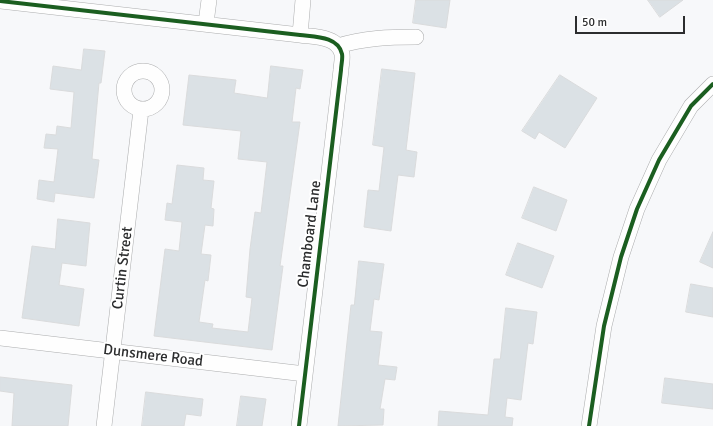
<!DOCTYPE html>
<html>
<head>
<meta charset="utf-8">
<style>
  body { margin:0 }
  #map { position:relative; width:713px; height:426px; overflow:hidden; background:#f7f8fa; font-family:Signika,sans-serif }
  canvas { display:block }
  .scale { position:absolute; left:575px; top:16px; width:110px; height:18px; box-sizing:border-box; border:2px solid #2c2d2e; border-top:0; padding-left:5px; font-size:12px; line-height:14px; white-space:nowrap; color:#2c2d2e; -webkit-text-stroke:3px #fff; paint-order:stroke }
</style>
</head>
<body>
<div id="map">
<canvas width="713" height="426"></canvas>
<div class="scale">50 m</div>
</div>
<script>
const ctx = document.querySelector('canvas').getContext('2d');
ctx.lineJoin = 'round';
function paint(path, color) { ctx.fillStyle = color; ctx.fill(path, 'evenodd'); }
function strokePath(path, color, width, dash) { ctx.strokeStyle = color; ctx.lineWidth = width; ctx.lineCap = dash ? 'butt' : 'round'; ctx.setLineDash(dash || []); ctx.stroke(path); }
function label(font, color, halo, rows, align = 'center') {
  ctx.font = font + ' Signika,sans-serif'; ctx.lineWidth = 4; ctx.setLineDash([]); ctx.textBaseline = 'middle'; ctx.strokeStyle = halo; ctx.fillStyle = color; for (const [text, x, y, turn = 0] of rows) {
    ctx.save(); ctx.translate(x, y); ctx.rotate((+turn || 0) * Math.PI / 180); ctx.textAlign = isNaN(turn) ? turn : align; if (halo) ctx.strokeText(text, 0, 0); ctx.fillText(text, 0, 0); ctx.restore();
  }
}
const building = new Path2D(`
  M416,0h34l-4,28 -33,-5z
  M648,0h35l-23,17z
  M84,49l21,2 -4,32h-2l-7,76 7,1 -5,38 -39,-5 -1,9 -17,-3 2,-19 15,2 4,-33 -14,-1 2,-14 10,1 1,-9 14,2 3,-36 -24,-3 3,-23 28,4z
  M271,66l32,4 -3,19 -4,-1 -4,34h8l-20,144h3l-11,84 -118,-14 11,-87 14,2 3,-29 -17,-2 2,-17 5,1 5,-39 27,3 -1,12 11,1 -3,27 3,1 -1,17 -8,-1 -4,29 10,1 -3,26 -3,-1 -6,42 14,2 -1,4 36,4 4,-34 -6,-1 4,-48 5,-37 6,1 6,-51 -29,-3 3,-28 -58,-6 6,-50 47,5 -2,13 33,5z
  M382,69l33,4 -9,77 11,2 -3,25 -16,-2 -7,56 -27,-4 4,-37 11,1 5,-44 -11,-2z
  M560,75l37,23 -32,50 -26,-16 -4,7 -13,-8z
  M534,187l33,13 -11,31 -34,-13z
  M58,219l32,4 -4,43 -24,-3 -3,22 25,4 -5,37 -57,-8 10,-72 23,3z
  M713,232v36l-13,-6z
  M518,243l36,13 -12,32 -36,-13z
  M359,261l25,3 -5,36 -5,-1 -4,32 12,1 -4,33 19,2 -2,13 -10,-1 -5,30h4l-1,16 -45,1 13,-121h3z
  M691,284l22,4v29l-27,-5z
  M506,308l31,4 -4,32 -5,-1 -7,57 -14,-2 -2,19 8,1 -1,8h-74l1,-15 49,4 6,-56h6z
  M0,377l72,8 -4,41h-56l2,-33 -14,-2z
  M665,378l48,6v25l-51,-6z
  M146,392l57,7 -2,17 -15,-2 -2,12h-42z
  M241,396l25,3 -4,27h-25z`);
const minor = new Path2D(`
  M0,1l300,34c14,2 38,1 42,19 1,5 -1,11 -1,16l-42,356
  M206,23l3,-23
  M300,35l3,-35
  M338,46c26,-8 51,-9 78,-9
  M124 90a19 19 0 1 1 38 0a19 19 0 1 1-38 0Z
  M0,338l305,36
  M104,426l37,-316
  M589,426l15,-100 17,-69 16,-48 22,-49 32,-54 22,-22`);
const cycleway = new Path2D(`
  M0,1l300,34c14,2 38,1 42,19 1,5 -1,11 -1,16l-42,356
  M589,426l15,-100 17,-69 16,-48 22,-49 32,-54 22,-22`);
const streetNames = [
  ["Chamboard Lane",310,234,-83],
  ["Curtin Street",123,268,-83],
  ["Dunsmere Road",153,356,7]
];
paint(building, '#dbe1e5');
strokePath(building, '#dadbdc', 1);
strokePath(minor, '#acadae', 16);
strokePath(minor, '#fefefe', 15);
strokePath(cycleway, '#1b5e20', 4);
label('15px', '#2c2d2e', '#fff', streetNames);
</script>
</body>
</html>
